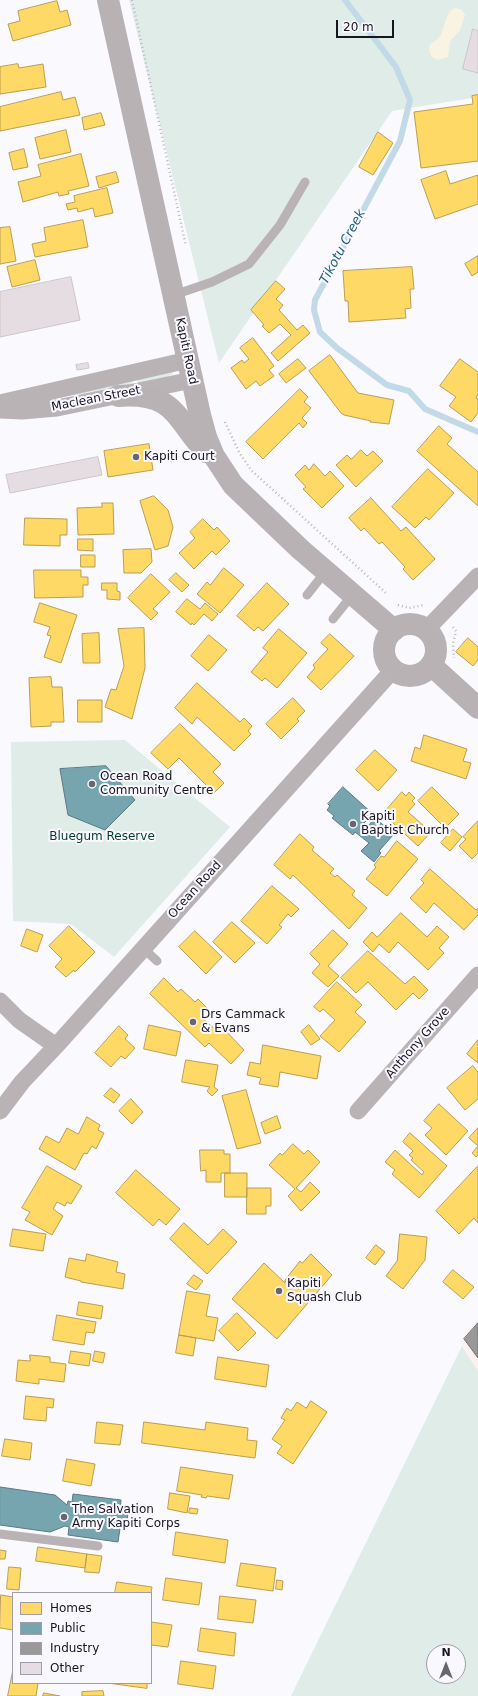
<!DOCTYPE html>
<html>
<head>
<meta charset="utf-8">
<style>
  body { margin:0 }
  #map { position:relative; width:478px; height:1696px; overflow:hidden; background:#faf9fe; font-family:"DejaVu Sans",sans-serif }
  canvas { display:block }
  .legend { position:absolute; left:12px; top:1592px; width:140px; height:92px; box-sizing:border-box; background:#f9f8ff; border:1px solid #9f9da6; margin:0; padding:5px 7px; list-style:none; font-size:12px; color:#181521 }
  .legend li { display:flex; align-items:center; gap:8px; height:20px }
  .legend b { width:20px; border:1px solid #9f9da6 }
  .north { position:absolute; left:426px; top:1644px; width:40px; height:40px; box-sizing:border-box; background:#f9f8ff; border:1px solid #9f9da6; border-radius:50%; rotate:0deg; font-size:11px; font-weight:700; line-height:16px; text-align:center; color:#181521 }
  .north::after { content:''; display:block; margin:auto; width:14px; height:18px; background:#67656e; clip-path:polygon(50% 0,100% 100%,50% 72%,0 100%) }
  .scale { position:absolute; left:336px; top:20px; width:58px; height:18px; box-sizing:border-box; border:2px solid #181521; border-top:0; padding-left:5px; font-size:12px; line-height:14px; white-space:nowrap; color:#181521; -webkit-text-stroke:3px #f9f8ff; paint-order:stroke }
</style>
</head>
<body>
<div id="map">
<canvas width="478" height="1696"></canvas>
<ul class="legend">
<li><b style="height:11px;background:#ffd966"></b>Homes</li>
<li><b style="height:11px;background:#76a5af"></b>Public</li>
<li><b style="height:11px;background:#999"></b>Industry</li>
<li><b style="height:11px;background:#e5dde1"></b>Other</li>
</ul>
<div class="north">N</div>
<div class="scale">20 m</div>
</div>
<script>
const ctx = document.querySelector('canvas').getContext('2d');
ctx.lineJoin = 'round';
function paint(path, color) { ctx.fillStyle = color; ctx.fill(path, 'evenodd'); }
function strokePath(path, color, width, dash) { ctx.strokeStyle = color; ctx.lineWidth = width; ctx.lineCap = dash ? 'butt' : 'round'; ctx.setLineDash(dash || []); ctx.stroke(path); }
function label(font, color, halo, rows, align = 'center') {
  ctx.font = font + ' "DejaVu Sans",sans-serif'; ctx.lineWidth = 4; ctx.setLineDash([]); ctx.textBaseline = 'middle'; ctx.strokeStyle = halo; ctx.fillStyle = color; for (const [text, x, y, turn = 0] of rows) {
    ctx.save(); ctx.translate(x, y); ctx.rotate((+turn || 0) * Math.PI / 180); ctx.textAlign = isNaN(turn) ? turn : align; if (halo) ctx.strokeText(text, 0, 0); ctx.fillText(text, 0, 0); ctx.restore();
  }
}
const industrial = new Path2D(`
  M478,1320v51l-18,-30z`);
const green = new Path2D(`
  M129,0h349v97l-86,14 -173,252z
  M172,370l1,4 -8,4 -27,6 -1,-6z
  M131,379l2,6 -59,12 -1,-3z
  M125,740l105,87 -116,130 -43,-33 -58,-3 -2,-179z
  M462,1346l16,25v325h-187zM434,1652h24v24h-24z`);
const sand = new Path2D(`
  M455,8l7,2 3,5 -5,15 -10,11 -2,16 -10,3c-7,-2 -10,-8 -8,-16 3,-2 6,-3 8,-5 8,-9 6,-27 17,-31z`);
const homes = new Path2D(`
  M57,1l3,11 7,-2 4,15 -58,16 -5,-17 12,-3 -2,-10z
  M18,64l1,4 24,-4 3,23 -46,7v-27z
  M61,92l2,8 12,-3 5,18 -80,16v-24z
  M478,95v66l-57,7 -7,-56 59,-8 -1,-8z
  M101,113l4,12 -21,5 -2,-12z
  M66,130l5,22 -31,7 -5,-21z
  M378,132l15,11 -20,32 -14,-8z
  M24,149l4,18 -15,3 -4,-17z
  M81,154l8,32 -21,5 1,3 -10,2 -1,-4 -35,10 -5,-20 23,-6 -3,-11z
  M446,171l4,13 28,-9v29l-43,15 -14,-39z
  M116,172l3,10 -20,6 -3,-11z
  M107,188l6,25 -18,4 -2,-9 -15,4 -1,-4 -9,2 -2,-6 9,-2 -1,-6z
  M83,220l5,27 -53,10 -3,-13 14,-3 -2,-13z
  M10,227l6,34 -16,3v-36z
  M478,256v16l-6,4 -7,-12z
  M35,260l5,20 -28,7 -5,-20z
  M412,267l2,22h-4l1,19 -6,1 1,9 -57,4 -1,-21h-3l-2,-30z
  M276,281l9,8 -9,10 7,6 -4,5 18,20 6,-5 7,8 -32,28 -7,-8 20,-18 -11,-11 -11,9 -7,-7 2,-1 -13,-15z
  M253,338l21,28 -5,4 5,6 -14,10 -4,-5 -10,8 -15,-21 11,-8 2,3 5,-4 -9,-11z
  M330,355l28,38 36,7 -5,24 -19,-2 1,-1 -27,-6 -3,-2 -32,-42z
  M298,359l8,9 -20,15 -7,-9z
  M460,359l18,13v22l-2,4 2,1v14l-7,9 -22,-16 7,-9 -16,-11z
  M300,389l8,8 -4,5 7,6 -9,10 5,5 -4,5 -4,-5 -36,36 -17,-17z
  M439,426l13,12 -5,6 31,28v34l-61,-55z
  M149,444l4,26 -45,7 -4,-26z
  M361,450l6,6 6,-5 10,10 -27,26 -20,-22 11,-10 4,4z
  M314,464l11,12 5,-5 14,15 -22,22 -19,-19 3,-2 -11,-12 10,-10 4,5z
  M428,469l26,24 -25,27 -3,-3 -11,11 -23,-21z
  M154,496l14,14 5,17 -5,19 -13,4 -15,-49z
  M371,498l30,33 5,-4 29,32 -22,21 -10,-11 2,-2 -23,-25 -3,2 -15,-16 -3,3 -12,-13z
  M102,503h11l1,31 -36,1 -1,-27 25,-1z
  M25,518l42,1v16h-7v11l-36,-1z
  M203,519l11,11 3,-3 13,14 -14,14 -4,-4 -18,18 -15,-16 16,-15 -5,-6z
  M78,539h15v12l-15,-1z
  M151,549l1,13 -11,11h-17l-1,-23z
  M81,555h14v12h-14z
  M224,568l20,17 -24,28 -23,-19 10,-12 3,3z
  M34,570h47v7h7v8h-5v12l-48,1z
  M176,573l13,12 -7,7 -13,-12z
  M151,574l19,18 -17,17 5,4 -7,7 -23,-22z
  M102,583h15v8l3,1v8l-13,-1v-9h-5z
  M267,583l22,21 -26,27 -5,-4 -4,4 -17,-15z
  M187,599l13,10 5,-6 13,11 -6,7 -8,-7 -10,11 -2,-2 -1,2 -15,-13z
  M40,603l37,12 -16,48 -17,-6 7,-21 -4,-1 3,-8 -16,-5z
  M144,628l1,40 -13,51 -27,-12 6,-18 5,1 8,-24 -6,-37z
  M279,629l28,24 -30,35 -12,-10 -3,3 -11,-9 17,-20 -5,-4z
  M99,633l1,30h-17l-1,-29z
  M330,634l24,22 -33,34 -14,-13 8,-9 -2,-3 15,-16 -7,-6z
  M209,635l18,15 -19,21 -17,-15z
  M468,638l10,9v13l-5,6 -17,-14z
  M51,677l1,10h10l2,35h-13v4l-20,1 -2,-49z
  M197,683l43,39 4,-4 8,8 -4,5 3,3 -17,17 -37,-34 -5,7 -17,-16z
  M293,698l12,13 -8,8 2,2 -18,18 -15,-15z
  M78,700h24v22h-24z
  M180,724l41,40 -8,8 11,11 -10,10 -35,-35 -11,11 -17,-16z
  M424,735l43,14 -4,12 8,2 -5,16 -55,-18 4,-14 5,2z
  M375,750l22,20 -19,21 -22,-21z
  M432,787l27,27 -14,14 -27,-27z
  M402,792l4,4 3,-4 6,6 -3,3 3,3 -7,8 23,20 -13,14 -35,-32z
  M478,821v32l-6,6 -13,-13 7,-7 -3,-2z
  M453,829l9,8 -12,14 -9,-8z
  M300,834l14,13 -2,3 22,19 -4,4 5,4 2,-2 18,16 -3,4 15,13 -18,21 -56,-54 -3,4 -16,-14z
  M397,841l21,18 -31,37 -21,-17 10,-12 -2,-2 7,-9 3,1z
  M430,869l46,41 2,-2v7l-14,15 -30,-27 -8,10 -16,-15 14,-15 -3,-3z
  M272,886l27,23 -8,8 -3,-3 -9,11 3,2 -15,17 -26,-23z
  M401,913l26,24 10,-11 12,11 -10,11 5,5 -16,17 -30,-28 -9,11 -10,-9 -6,8 -10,-10 9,-10 5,5z
  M232,922l23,21 -20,20 -22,-21z
  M69,926l26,26 -20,20 -1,-2 -8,7 -11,-10 7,-8 -13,-13z
  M27,929l16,6 -6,17 -16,-6z
  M333,930l15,14 -20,22 11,10 -11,11 -16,-14 8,-9 -10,-10z
  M195,931l27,26 -16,17 -27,-27z
  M368,951l37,33 9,-8 14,14 -9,9 -6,-6 -17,17 -28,-28 -12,11 -15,-15z
  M164,978l14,14 3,-3 14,13 3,-3 10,10 -7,8 16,14 5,-4 22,23 -13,14 -22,-21 -4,4 -55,-53z
  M337,982l25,23 -7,7 11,10 -27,30 -19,-16 15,-16 -12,-11 -3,3 -6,-5z
  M149,1025l32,7 -5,24 -32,-7z
  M309,1025l11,14 -9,6 -10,-13z
  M119,1026l9,9 -3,4 10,9 -10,11 -4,-3 -10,11 -16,-14z
  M478,1040v23l-11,-9z
  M263,1045l58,11 -4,23 -37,-7 -2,15 -19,-3 2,-6 -14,-3 3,-13 10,2z
  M186,1060l32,5 -4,22 4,3 -6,6 -5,-5 3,-4 -28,-5z
  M473,1066l5,6v27l-13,11 -18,-22z
  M111,1088l9,7 -6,8 -10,-7z
  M246,1090l15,53 -24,6 -15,-53z
  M131,1099l12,13 -11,12 -13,-13z
  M439,1104l29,27 -22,24 -21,-20 7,-7 -8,-7z
  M277,1116l4,12 -16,6 -4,-11z
  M87,1117l13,8 -2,5 6,3 -8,16 -4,-3 -5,8 -3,-1 -9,17 -36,-21 7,-13 13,7 8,-15 11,6z
  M478,1128v27l-2,2 -4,-4 6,-7 -9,-8z
  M410,1133l37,33 -28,32 -27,-24 3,-4 -10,-8 10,-12 27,25 2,-3 -13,-12 2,-2 -4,-3 4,-4 -10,-9z
  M293,1144l11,10 4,-4 12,12 -24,26 5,4 9,-10 10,10 -19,19 -13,-15 7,-7 -26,-24 11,-12 2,2z
  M200,1150h24v4h6v19h-9v9h-15v-12l-5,1z
  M47,1166l35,20 -11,18 -4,-2 -2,4 -8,-4 -4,7 10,7 -11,19 -27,-15 5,-8 -8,-4z
  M478,1166v57l-4,-5 -15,16 -23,-23z
  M136,1170l44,39 -14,16 -7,-6 -6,7 -37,-33z
  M225,1173h22v24h-22z
  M247,1188h24v18h-5v8h-19z
  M184,1223l24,22 15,-16 14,13 -30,32 -37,-35z
  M13,1229l33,5 -3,17 -33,-5z
  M400,1234l27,3 -2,23 -22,29 -17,-13 11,-15z
  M376,1245l9,7 -10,13 -9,-7z
  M87,1254l31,8 -2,10 9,2 -2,15 -42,-7v-1l-16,-4 4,-19 16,3z
  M311,1254l21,21 -55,64 -45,-40 32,-36 21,20v-3l15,-19 2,2z
  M453,1270l21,17 -11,12 -20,-17z
  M194,1275l9,6 -7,9 -9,-6z
  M187,1291l23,4 -4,21 12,2 -4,23 -35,-6z
  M79,1302l24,4 -2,13 -24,-4z
  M237,1313l19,20 -18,18 -19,-20z
  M57,1315l39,7 -2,11 -8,-1 -2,13 -31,-5z
  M179,1335l17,3 -3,18 -17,-3z
  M71,1351l20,3 -2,12 -20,-3z
  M95,1351l10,2 -2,10 -10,-2z
  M30,1355l20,2v5l16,2 -2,18 -25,-3v5l-23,-3 2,-21 12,1z
  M218,1357l51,8 -3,22 -51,-8z
  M26,1396l28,3 -1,9 -6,-1 -1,14 -22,-2z
  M311,1401l16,11 -34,52 -16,-11 5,-7 -10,-7 13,-19 -4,-2 6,-10 4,3 6,-9 9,6z
  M97,1422l26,3 -3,20 -25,-2z
  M144,1422l61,8 1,-8 42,6 -1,12 10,1 -2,17 -113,-15z
  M5,1439l27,4 -2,17 -28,-4z
  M67,1459l28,5 -4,22 -28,-5z
  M181,1467l52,8 -4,24 -22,-3 -1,2 -5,-1 1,-2 -25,-4z
  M170,1493l20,3 -3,17 -19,-4z
  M190,1508l8,1 -1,5 -8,-1z
  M176,1532l52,8 -3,23 -52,-8z
  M38,1547l49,7 -2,14 -49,-7z
  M0,1550l6,1 -1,8h-5z
  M87,1554l15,2 -3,17 -14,-1z
  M241,1563l35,5 -3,23 -36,-5z
  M9,1567l12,1 -2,22 -12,-1z
  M166,1578l36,5 -3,22 -36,-5z
  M277,1580l6,1 -1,9 -6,-1z
  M117,1582l35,5 -1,6h-36z
  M1,1595l12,2v33l-13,-2z
  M220,1596l36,4 -3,23 -35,-4z
  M151,1622l21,3 -4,22 -17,-2z
  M201,1628l35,5 -2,23 -36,-5z
  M181,1661l35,5 -3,23 -35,-5z
  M13,1670v13h25l-2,13h-28z
  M108,1683h39v5z
  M103,1691l1,5h-22v-4z
  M44,1693l16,3h-17z`);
const public = new Path2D(`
  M106,766l29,34 -30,30 -37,-15 -8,-46z
  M343,787l30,27 -9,9 4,3 7,-8 19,16 -15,17 2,2 -7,9 -13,-11 8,-8 -14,-11 -2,3 -21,-17 2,-2 -7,-6 3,-4 -2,-2z
  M0,1487l55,8 12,10 1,-4 4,1 1,-8 48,6 -1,11 8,1 -1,11 -6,-1 -3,20 -50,-7 1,-8 -4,-1 -15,6 -50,-7z`);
const industry = new Path2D(`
  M478,1323v35l-14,-19z`);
const stream = new Path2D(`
  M345,0l51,67 14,33 -10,41 -85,159 -1,10 6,22 17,16 50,37 22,6 16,18 53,23`);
const building = new Path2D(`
  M473,29l5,2v42l-15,-4z
  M71,277l9,43 -80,17v-45z
  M88,363l1,5 -12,2 -1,-5z
  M98,457l4,18 -92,18 -4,-18z`);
const path = new Path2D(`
  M132,0l54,246
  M225,422l14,30 12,18 135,123
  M398,605l11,3 15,-3
  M453,627l3,4 -3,13 1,14`);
const service = new Path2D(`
  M174,295l38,-13 37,-18 31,-39 25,-43
  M307,595l19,-24
  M333,619l20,-25
  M143,948l14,13
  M0,1534l98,12`);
const minor = new Path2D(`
  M0,403l188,-43
  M0,410l22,1 35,-3 135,-28
  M426,630l52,-54
  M0,1001l19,19 37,26
  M0,1111l22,-29 34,-36 337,-376
  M358,1111l120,-136`);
const secondary = new Path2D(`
  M108,0l92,415 6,22 8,19 19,29 67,64 94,81
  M118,396c57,-4 56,21 88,56
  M384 650a26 26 0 1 1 52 0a26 26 0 1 1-52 0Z
  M431,665l47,43`);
const markers = [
  [136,457,4,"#67656e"],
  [92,784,4,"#67656e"],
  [353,824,4,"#67656e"],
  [193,1022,4,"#67656e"],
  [279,1291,4,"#67656e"],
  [64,1517,4,"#67656e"]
];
const streetNames = [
  ["Kapiti Road",186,351,78],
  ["Maclean Street",96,399,-11],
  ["Ocean Road",195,890,-48],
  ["Anthony Grove",418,1043,-49]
];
const poiNames = [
  ["Kapiti Court",144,457],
  ["Ocean Road",100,777],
  ["Community Centre",100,791],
  ["Kapiti",361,817],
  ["Baptist Church",361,831],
  ["Drs Cammack",201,1015],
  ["& Evans",201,1029],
  ["Kapiti",287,1284],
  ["Squash Club",287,1298],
  ["The Salvation",72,1510],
  ["Army Kapiti Corps",72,1524]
];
const parkNames = [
  ["Bluegum Reserve",102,837]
];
const waterNames = [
  ["Tikotu Creek",343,247,-62]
];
paint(industrial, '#fcf1ef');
paint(green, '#e0ece7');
paint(sand, '#f9f4e1');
paint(homes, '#ffd966');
strokePath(homes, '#ba9e51', 1);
paint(public, '#76a5af');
strokePath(public, '#5a7a84', 1);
paint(industry, '#999');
strokePath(industry, '#727175', 1);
strokePath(stream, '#c2dae7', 6);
paint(building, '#e5dde1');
strokePath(building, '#cdc6ca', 1);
strokePath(path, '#bcb8bc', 2.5, [1, 3]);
strokePath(service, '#b9b3b5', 9);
strokePath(minor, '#b9b3b5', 17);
strokePath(secondary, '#b8b2b5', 22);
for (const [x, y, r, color] of markers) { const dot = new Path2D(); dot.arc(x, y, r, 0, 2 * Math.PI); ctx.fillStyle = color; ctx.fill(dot); strokePath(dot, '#f9f8ff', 1.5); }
label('12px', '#181521', '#f9f8ff', streetNames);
label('12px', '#181521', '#f9f8ff', poiNames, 'left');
label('12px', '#003e27', '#f9f8ff', parkNames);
label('italic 13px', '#205f76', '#f9f8ff', waterNames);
</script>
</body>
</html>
